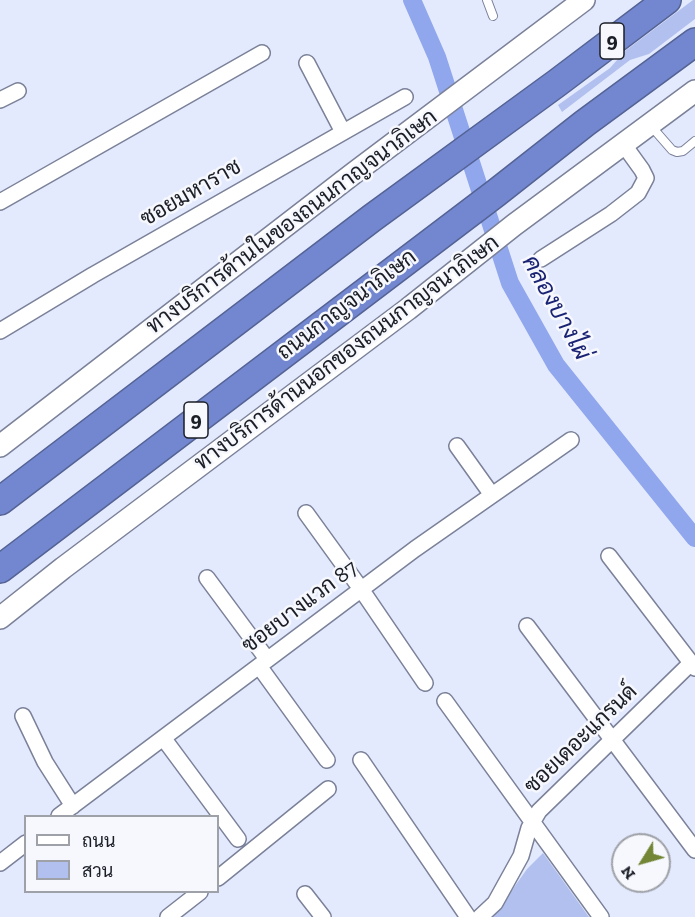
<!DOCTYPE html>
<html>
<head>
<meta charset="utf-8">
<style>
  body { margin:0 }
  #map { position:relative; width:695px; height:917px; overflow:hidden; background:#e4eafe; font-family:"Zilla Slab",Sarabun,serif }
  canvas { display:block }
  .legend { position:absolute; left:24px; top:815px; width:195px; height:78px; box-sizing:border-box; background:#f6f8fd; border:2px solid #9ea1a7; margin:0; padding:8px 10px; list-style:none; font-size:18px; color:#1b1e26 }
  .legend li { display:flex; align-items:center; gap:12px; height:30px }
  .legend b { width:30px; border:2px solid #9ea1a7 }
  .north { position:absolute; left:611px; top:833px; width:60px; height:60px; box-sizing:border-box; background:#f6f8fd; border:2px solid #9ea1a7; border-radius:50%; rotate:233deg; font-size:16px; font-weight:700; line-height:24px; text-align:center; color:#1b1e26 }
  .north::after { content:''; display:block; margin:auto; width:21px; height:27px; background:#738636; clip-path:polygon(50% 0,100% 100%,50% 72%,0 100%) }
</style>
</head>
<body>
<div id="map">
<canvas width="695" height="917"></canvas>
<ul class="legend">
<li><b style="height:8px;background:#fff"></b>ถนน</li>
<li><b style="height:16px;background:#b1c0ee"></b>สวน</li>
</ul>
<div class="north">N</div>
</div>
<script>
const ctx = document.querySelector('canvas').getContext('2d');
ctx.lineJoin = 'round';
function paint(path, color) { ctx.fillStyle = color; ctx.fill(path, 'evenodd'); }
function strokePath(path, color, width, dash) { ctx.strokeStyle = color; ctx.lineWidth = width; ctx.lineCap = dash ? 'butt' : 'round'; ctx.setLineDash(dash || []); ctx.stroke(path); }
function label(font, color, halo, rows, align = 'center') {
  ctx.font = font + ' "Zilla Slab",Sarabun,serif'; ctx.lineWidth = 5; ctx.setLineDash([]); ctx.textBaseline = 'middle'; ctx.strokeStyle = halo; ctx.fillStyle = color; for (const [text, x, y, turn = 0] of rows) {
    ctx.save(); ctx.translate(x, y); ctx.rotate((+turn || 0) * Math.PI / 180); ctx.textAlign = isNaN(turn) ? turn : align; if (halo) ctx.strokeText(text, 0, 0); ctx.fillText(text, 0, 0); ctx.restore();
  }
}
const green = new Path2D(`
  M693,0h2v19l-46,35 -19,6 -68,52 -4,-7 52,-37 15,-17z
  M543,853l46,64h-96l34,-48z`);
const canal = new Path2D(`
  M412,0l25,57 73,226 46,82 139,173`);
const lane = new Path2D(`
  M487,0l6,16
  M651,126l21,24 5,2 6,-1 12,-10`);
const street = new Path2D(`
  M307,63l36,69
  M0,100l18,-9
  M0,202l262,-149
  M541,259l70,-45 27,-21 8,-15 -4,-8 -18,-25
  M0,331l93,-56 312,-178
  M457,446l35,49
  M306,513l55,76 64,94
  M609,556l86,112
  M207,578l60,81
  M527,626l168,224
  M259,666l68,94
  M445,701l156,216
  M23,716l22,46 28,44
  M164,739l74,100
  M361,760l107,157
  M59,816l356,-267 156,-109
  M0,863l26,-20
  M218,878l110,-89
  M305,894l18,23
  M168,917l32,-25
  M480,917l15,-14 26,-47 8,-28 10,-17 152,-148`);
const secondary = new Path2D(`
  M0,446l354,-273 230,-173
  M0,618l63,-50 345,-259 106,-84 181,-134`);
const highway = new Path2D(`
  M0,501l372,-283 185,-135 110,-83
  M0,569l496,-376 89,-70 110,-81`);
const shields = [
  [612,41,24],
  [196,420,24]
];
const shieldNames = [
  ["9",612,41],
  ["9",196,420]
];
const streetNames = [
  ["ซอยมหาราช",191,193,-30],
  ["ทางบริการด้านในของถนนกาญจนาภิเษก",292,222,-37],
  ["ถนนกาญจนาภิเษก",347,305,-37],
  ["ทางบริการด้านนอกของถนนกาญจนาภิเษก",347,353,-37],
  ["ซอยบางแวก 87",300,607,-37],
  ["ซอยเดอะแกรนด์",581,739,-44]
];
const waterNames = [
  ["คลองบางไผ่",556,308,61]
];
paint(green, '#b1c0ee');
strokePath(canal, '#90a6ed', 18);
strokePath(lane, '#7a8198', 10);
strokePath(street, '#7a8198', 18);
strokePath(secondary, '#7a8198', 24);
strokePath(highway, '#546294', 30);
strokePath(lane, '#fff', 8);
strokePath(street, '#fff', 15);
strokePath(secondary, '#fff', 21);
strokePath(highway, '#7287cf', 27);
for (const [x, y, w] of shields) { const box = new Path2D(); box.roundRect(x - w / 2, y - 18, w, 36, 4.5); ctx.fillStyle = '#f6f8fd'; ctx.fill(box); strokePath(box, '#1b1e26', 1.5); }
label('bold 21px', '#1b1e26', null, shieldNames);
label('22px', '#1b1e26', '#f6f8fd', streetNames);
label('italic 24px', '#1a2374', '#f6f8fd', waterNames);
</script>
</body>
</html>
